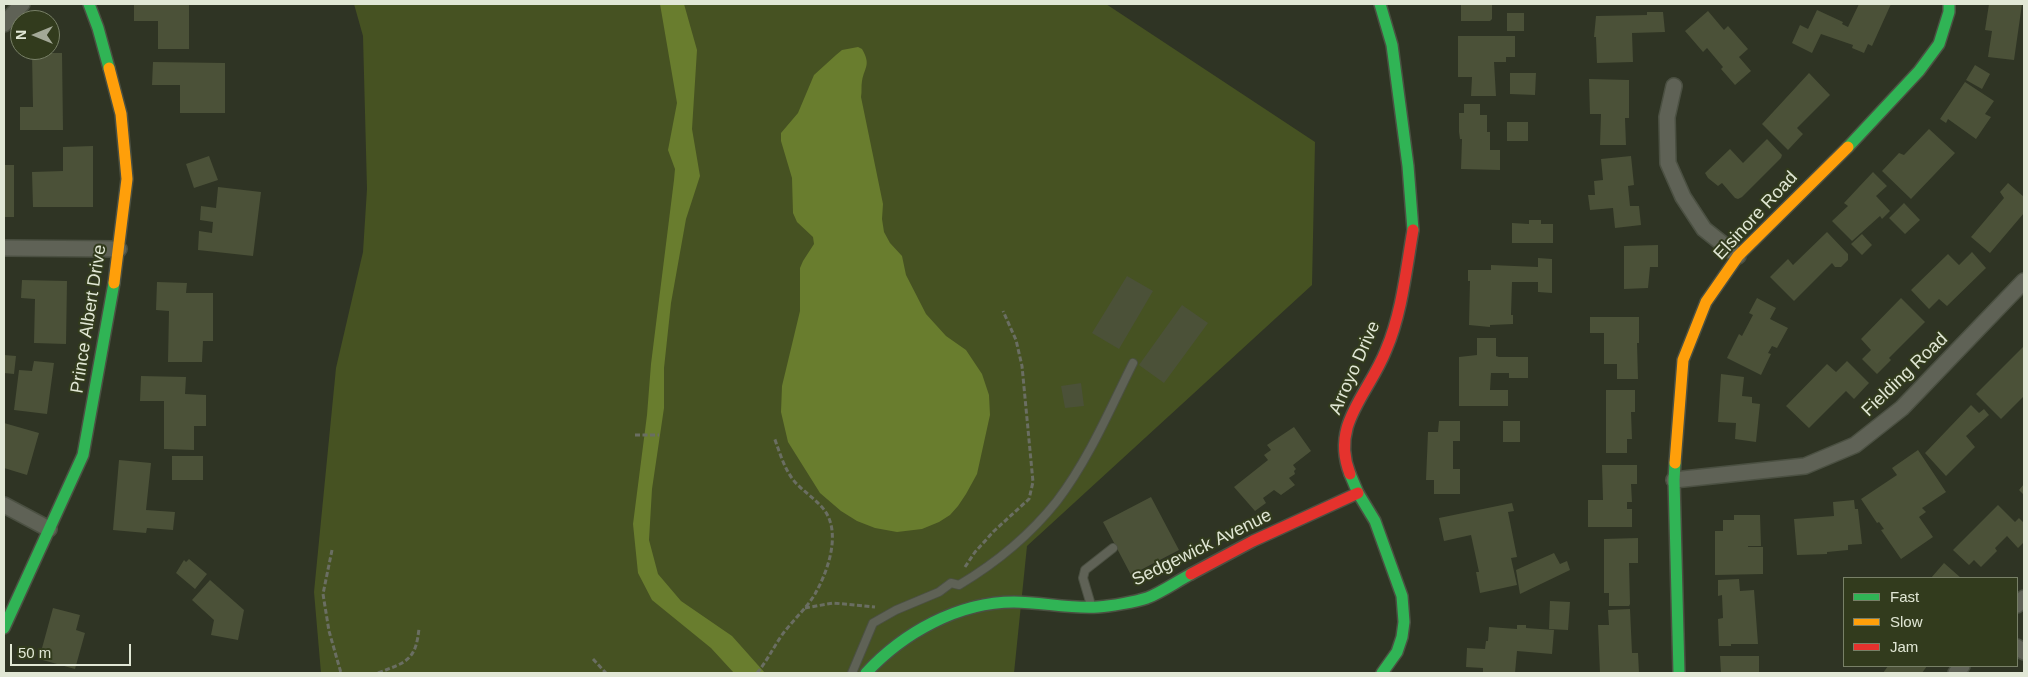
<!DOCTYPE html>
<html>
<head>
<meta charset="utf-8">
<style>
  body { margin:0 }
  #map { position:relative; width:2028px; height:677px; overflow:hidden; background:#2f3424; font-family:Arial,sans-serif }
  canvas { display:block }
  .frame { position:absolute; inset:0; border:5px solid #e1e7d5; pointer-events:none }
  .legend { position:absolute; left:1843px; top:577px; width:175px; height:90px; box-sizing:border-box; background:#323b1d; border:1px solid #788067; margin:0; padding:6px 9px; list-style:none; font-size:15px; color:#e1e7d5 }
  .legend li { display:flex; align-items:center; gap:10px; height:25px }
  .legend b { width:25px; border:1px solid #788067 }
  .north { position:absolute; left:10px; top:10px; width:50px; height:50px; box-sizing:border-box; background:#323b1d; border:1px solid #788067; border-radius:50%; rotate:270deg; font-size:14px; font-weight:700; line-height:20px; text-align:center; color:#e1e7d5 }
  .north::after { content:''; display:block; margin:auto; width:18px; height:22px; background:#a3a897; clip-path:polygon(50% 0,100% 100%,50% 72%,0 100%) }
  .scale { position:absolute; left:10px; top:644px; width:121px; height:22px; box-sizing:border-box; border:2px solid #e1e7d5; border-top:0; padding-left:6px; font-size:15px; line-height:18px; white-space:nowrap; color:#e1e7d5; -webkit-text-stroke:4px #323b1d; paint-order:stroke }
</style>
</head>
<body>
<div id="map">
<canvas width="2028" height="677"></canvas>
<div class="frame"></div>
<ul class="legend">
<li><b style="height:6px;background:#30b455"></b>Fast</li>
<li><b style="height:6px;background:#ff9f0a"></b>Slow</li>
<li><b style="height:6px;background:#e5322d"></b>Jam</li>
</ul>
<div class="north">N</div>
<div class="scale">50 m</div>
</div>
<script>
const ctx = document.querySelector('canvas').getContext('2d');
ctx.lineJoin = 'round';
function paint(path, color) { ctx.fillStyle = color; ctx.fill(path, 'evenodd'); }
function strokePath(path, color, width, dash) { ctx.strokeStyle = color; ctx.lineWidth = width; ctx.lineCap = dash ? 'butt' : 'round'; ctx.setLineDash(dash || []); ctx.stroke(path); }
function label(font, color, halo, rows, align = 'center') {
  ctx.font = font + ' Arial,sans-serif'; ctx.lineWidth = 4; ctx.setLineDash([]); ctx.textBaseline = 'middle'; ctx.strokeStyle = halo; ctx.fillStyle = color; for (const [text, x, y, turn = 0] of rows) {
    ctx.save(); ctx.translate(x, y); ctx.rotate((+turn || 0) * Math.PI / 180); ctx.textAlign = isNaN(turn) ? turn : align; if (halo) ctx.strokeText(text, 0, 0); ctx.fillText(text, 0, 0); ctx.restore();
  }
}
const green = new Path2D(`
  M354,4h752l209,138 -3,143 -285,261 -13,127h-693l-7,-81 22,-224 27,-116 4,-63 -4,-153z`);
const water = new Path2D(`
  M660,4h24l13,46 -5,79 8,47 -14,43 -15,84 -7,65v40l-12,81 -3,51 9,34 23,27 51,35 33,37h-31l-23,-25 -59,-48 -14,-27 -5,-49 14,-109 4,-51 23,-184 1,-11 -7,-19 9,-47z
  M858,47l4,2c9,16 3,17 0,32 -1,5 0,11 -1,16l22,107 -1,15 2,13 6,11 12,13 4,19 20,39 20,22 20,14 16,24 7,21 1,20 -13,59 -11,20 -8,12 -8,9 -11,7 -17,7 -25,3 -22,-4 -18,-7 -16,-10 -21,-18 -32,-51 -7,-30 1,-26 18,-75v-43l3,-7 11,-17 -1,-7 -16,-15 -4,-9 -1,-35 -11,-37v-8l17,-20 16,-38 22,-20 6,-5z`);
const building = new Path2D(`
  M134,4h55v45h-31v-28h-24z
  M1461,4h31v15l-2,2h-29z
  M1859,4h32l-19,42 -4,-2 -4,9 -12,-5 1,-3 -32,-11 -9,19 -20,-10 8,-18 8,4 9,-19 26,12 -1,2 6,3z
  M1989,4h33l-8,56 -26,-3 4,-26 -7,-1z
  M1708,11l16,19 4,-4 20,23 -9,8 12,14 -16,14 -14,-16 2,-2 -16,-19 -4,4 -18,-21z
  M1647,12h16l2,20 -33,1 1,29 -36,1 -1,-26h-2l2,-21 51,-1z
  M1507,13h17v18h-17z
  M1458,36h57v21h-9v5h-12l2,34h-25l1,-19h-14z
  M32,53h30l1,77h-43v-23h13z
  M153,62l72,1v50h-45v-28h-28z
  M1975,65l15,9 -8,15 -16,-9z
  M1510,73h26l-1,22 -25,-1z
  M1809,73l21,22 -33,33 6,6 -15,16 -26,-26z
  M1589,79l40,1v38h-4l1,27h-26l1,-31h-11z
  M1965,82l29,19 -9,13 6,3 -15,22 -28,-20 -2,4 -6,-4z
  M1464,104h16v11h7v17h3v18h10v20l-39,-1 1,-30h-2l-1,-7v-19h5z
  M1507,122h21v19h-21z
  M1929,129l26,24 -44,46 -29,-28 17,-18 5,2z
  M1767,139l15,16 -1,3 -39,39 -4,2 -3,-1 -13,-15 -4,3 -10,-8 -3,-5 25,-24 13,14z
  M93,146v61h-60l-1,-35 31,-1v-24z
  M209,156l9,24 -24,8 -8,-24z
  M1631,156l3,29 -6,1 2,20h9l2,19 -26,3 -2,-20 -23,2 -2,-15h7l-1,-14 9,-1 -2,-21z
  M4,165h10v52h-10z
  M1873,172l14,14 -11,10 14,15 -8,8 -2,-3 -28,25 -20,-20 16,-15 -4,-3z
  M2008,183l16,14v16l-34,40 -19,-16 33,-39 -4,-6z
  M218,187l43,5 -8,64 -55,-6 1,-19 13,2 1,-11 -13,-2 1,-14 15,2z
  M1904,203l16,17 -15,14 -16,-16z
  M1529,220h12v4h12v19h-41v-20l17,1z
  M1827,232l21,22v6l-7,7h-6l-3,-4 -38,38 -24,-24 18,-18 5,6z
  M1862,234l10,11 -10,10 -11,-11z
  M1658,245v22h-8l-2,21 -24,1v-43z
  M1972,252l14,16 -39,38 -8,-7 -10,10 -18,-19 37,-36 11,11z
  M1538,258l14,1v34l-14,-1v-10h-26l-1,33h2v9l-23,1v2l-21,-2 1,-44h-2v-11h23v-5l47,2z
  M1127,276l26,15 -34,58 -27,-16z
  M22,280l45,1 -1,63 -32,-1 1,-44 -14,-1z
  M157,282l30,1 -1,10h27v48h-10l-1,21h-34l1,-51 -13,-1z
  M1757,298l19,10 -6,11 18,9 -11,20 -5,-2 -4,7 3,1 -10,21 -34,-17 12,-24 3,2 11,-21 -4,-2z
  M1901,298l24,24 -36,36 2,2 -14,14 -15,-15 9,-9 -10,-11z
  M1182,305l26,18 -44,60 -25,-18z
  M1590,317h49v26h-2l1,36h-21v-15h-13v-31h-14z
  M1477,338h19v18l3,1h29v21h-19v-5h-18l-1,17h18v16h-49v-49l18,-2z
  M2024,346v50l-23,23 -25,-25z
  M4,355l12,1 -2,18 -10,-1z
  M34,361l20,2 -7,51 -33,-4 5,-40 13,1z
  M1847,361l22,22 -15,16 -8,-8 -37,37 -23,-22 41,-42 9,8z
  M1721,374l23,3 -2,19 10,1v6l8,1 -4,38 -21,-3 1,-16 -18,-1z
  M141,376l45,1 -1,17 21,1v31h-12v24l-30,-1v-48h-24z
  M1081,383l3,23 -19,2 -4,-22z
  M1606,390h29v22h-4l1,27h-5v14h-21z
  M1971,405l8,8 5,-4 5,6 -23,21 9,11 -29,29 -21,-23z
  M1439,421h21v20h-7v28h7v25h-26v-14h-8l2,-48h10z
  M1503,421h17v21h-17z
  M4,423l35,10 -12,42 -23,-7z
  M1294,427l17,24 -18,14 3,4 -2,2 1,3 -6,4 6,7 -14,10 -7,-5 -11,8 3,5 -11,8 -21,-24 34,-27 -4,-5 7,-5 -4,-5z
  M1918,450l28,42 -24,16 4,4 -7,5 14,20 -32,22 -20,-29 3,-1 -5,-7 -2,1 -16,-24 36,-24 -5,-7z
  M172,456h31v24h-31z
  M119,460l32,3 -5,47 29,2 -2,18 -26,-2 -1,5 -33,-3z
  M1602,465h35v19h-6l1,18h-5v7h5v18h-44v-27h15z
  M2024,484v11l-5,-5z
  M1151,497l28,53 -48,25 -28,-53z
  M1854,500l1,9h3l4,35 -14,1v5l-21,2v2l-30,1 -3,-36 40,-3 -1,-14z
  M1512,503l2,8 -6,1 9,45 -6,1 6,27 -37,8 -4,-21h3l-8,-37 -27,6 -5,-23z
  M1998,505l17,17 4,-4 5,5v19l-6,6 -11,-12 -12,12 2,3 -16,16 -7,-7 -5,5 -16,-15z
  M1734,515h26l1,31h-13v1h15v27l-48,1v-44h8v-11h11z
  M1638,538v25h-9l1,41 -1,2h-20v-13h-5v-54z
  M1554,553l6,11 7,-3 3,9 -50,24 -4,-24z
  M189,559l18,15 -12,15 -19,-16 8,-13 2,2z
  M1944,563l17,15h-30z
  M1739,579l1,12 14,-1 4,54h-27v2h-12l-1,-27 5,-1 -1,-23 -4,1v-16z
  M210,580l34,30 -6,30 -27,-5 3,-15 -22,-20z
  M1550,601l20,1 -2,28 -19,-1z
  M53,608l27,7 -4,15 9,3 -10,36 -36,-10z
  M1630,609l2,44h6l1,20h-39l-2,-48h11l-1,-15z
  M1517,625h9v3l28,2 -2,24 -35,-3 -2,22h-32v-5l-17,-1 1,-19 18,1 1,-8h2l1,-14 28,2z
  M1720,656h39v17h-38z
  M1888,666h39l-5,7h-39z`);
const path = new Path2D(`
  M635,435h24
  M332,550l-9,44 6,37 12,42
  M965,567l10,-15 19,-21 35,-32 4,-17 -11,-116 -6,-26 -13,-29
  M805,608l28,-5 42,4
  M593,659l13,14
  M378,673c28,-11 38,-12 41,-45
  M757,673c10,-12 16,-25 25,-38 10,-14 24,-26 33,-41 13,-23 26,-60 10,-83 -8,-11 -21,-19 -30,-29 -11,-13 -15,-29 -21,-45`);
const lane = new Path2D(`
  M1091,605l-8,-27 2,-8 28,-22
  M852,673l21,-50 23,-13 43,-18 12,-9 8,2c37,-22 71,-50 98,-84 32,-42 53,-92 76,-138`);
const street = new Path2D(`
  M4,24l18,-20
  M1674,86l-7,31 1,46 15,34 21,32 34,27
  M4,248l115,1
  M1674,480l131,-14 50,-21 47,-37 122,-127
  M4,505l45,24
  M2017,605l7,-7
  M2017,647l7,5
  M1956,673l6,-7`);
const fast = new Path2D(`
  M89,4l9,24 11,40
  M1380,4l12,41 16,121 5,64
  M1848,147l71,-76 20,-27 10,-32v-8
  M1675,463l-1,17 5,193
  M1350,474l8,19 17,28 27,75 2,26 -2,15 -5,15 -15,21
  M4,628l79,-173 31,-172
  M866,673c37,-40 92,-71 148,-71 27,0 56,7 84,5 13,-1 37,-5 49,-9 15,-6 29,-16 44,-24`);
const slow = new Path2D(`
  M109,68l12,46 6,65 -13,104
  M1675,463l8,-103 23,-58 32,-46 110,-109`);
const jam = new Path2D(`
  M1350,474c-20,-50 19,-80 36,-124 16,-37 20,-80 27,-120
  M1191,574l62,-33 105,-48`);
const streetNames = [
  ["Elsinore Road",1756,216,-47],
  ["Prince Albert Drive",89,319,-81],
  ["Arroyo Drive",1355,368,-66],
  ["Fielding Road",1905,375,-44],
  ["Sedgewick Avenue",1202,548,-26]
];
paint(green, '#465222');
paint(water, '#697d2e');
paint(building, '#4b5138');
strokePath(lane, '#4b5042', 10);
strokePath(street, '#4b5042', 18);
strokePath(fast, '#4b5042', 14);
strokePath(slow, '#4b5042', 14);
strokePath(jam, '#4b5042', 14);
strokePath(path, '#6a6e62', 3, [5, 2.5]);
strokePath(lane, '#5f6256', 8);
strokePath(street, '#5f6256', 15);
strokePath(fast, '#30b455', 11);
strokePath(slow, '#ff9f0a', 11);
strokePath(jam, '#e5322d', 11);
label('18px', '#e1e7d5', '#323b1d', streetNames);
</script>
</body>
</html>
